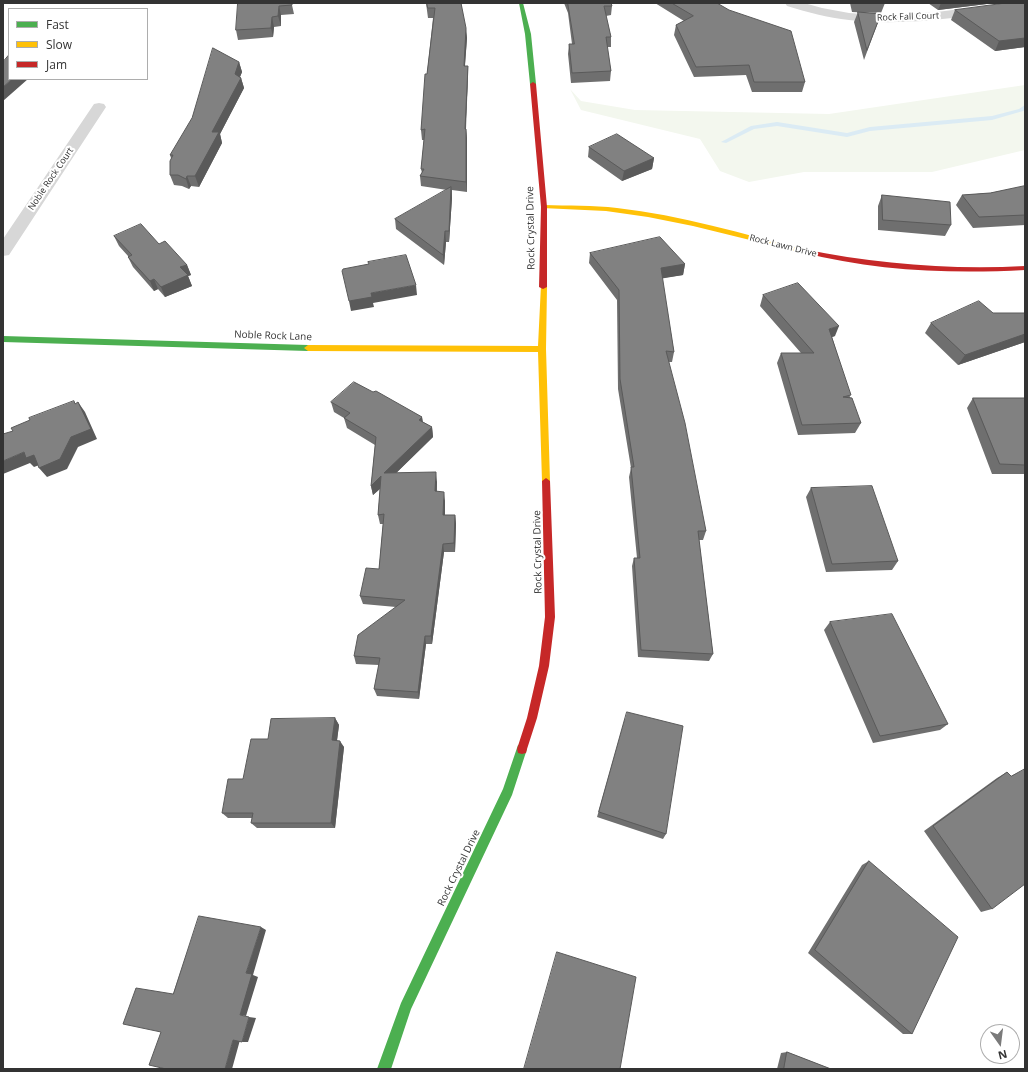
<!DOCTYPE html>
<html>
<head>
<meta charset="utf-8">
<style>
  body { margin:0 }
  #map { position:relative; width:1028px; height:1072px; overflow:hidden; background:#fff; font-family:"Open Sans",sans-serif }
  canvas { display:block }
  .frame { position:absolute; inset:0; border:4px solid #333; pointer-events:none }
  .legend { position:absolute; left:8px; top:8px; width:140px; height:72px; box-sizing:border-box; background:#fff; border:1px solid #adadad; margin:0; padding:5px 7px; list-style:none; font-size:12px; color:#333 }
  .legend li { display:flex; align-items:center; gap:8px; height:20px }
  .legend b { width:20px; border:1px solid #adadad }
  .north { position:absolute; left:980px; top:1024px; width:40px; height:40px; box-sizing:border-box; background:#fff; border:1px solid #adadad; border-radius:50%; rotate:166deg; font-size:11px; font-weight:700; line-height:16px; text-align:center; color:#333 }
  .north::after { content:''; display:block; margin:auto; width:14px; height:18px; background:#7a7a7a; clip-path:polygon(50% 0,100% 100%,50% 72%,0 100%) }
</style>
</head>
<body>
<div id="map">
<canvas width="1028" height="1072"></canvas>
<div class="frame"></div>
<ul class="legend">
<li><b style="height:5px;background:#4caf50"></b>Fast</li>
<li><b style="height:5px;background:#ffc107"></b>Slow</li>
<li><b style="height:5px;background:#c62828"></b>Jam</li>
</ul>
<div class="north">N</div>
</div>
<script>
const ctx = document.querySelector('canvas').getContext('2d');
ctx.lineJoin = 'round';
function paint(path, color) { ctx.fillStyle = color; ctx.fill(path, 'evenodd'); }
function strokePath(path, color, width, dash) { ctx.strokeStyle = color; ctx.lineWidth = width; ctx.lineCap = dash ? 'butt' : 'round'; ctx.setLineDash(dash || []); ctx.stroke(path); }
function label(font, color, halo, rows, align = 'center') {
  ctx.font = font + ' "Open Sans",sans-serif'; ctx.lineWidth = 4; ctx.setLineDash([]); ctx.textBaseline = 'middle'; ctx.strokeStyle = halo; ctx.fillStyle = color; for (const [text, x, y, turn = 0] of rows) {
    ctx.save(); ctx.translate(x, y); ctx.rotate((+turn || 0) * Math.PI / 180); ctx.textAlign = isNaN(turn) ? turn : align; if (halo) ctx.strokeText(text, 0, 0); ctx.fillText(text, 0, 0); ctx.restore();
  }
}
const green = new Path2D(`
  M1025,85v65l-93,22h-128l-55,10 -29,-11 -20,-32 -119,-29 -11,-21 11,12 54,9 194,4z`);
const stream = new Path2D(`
  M1025,105v5l-2,1 -31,9 -122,11 -23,6 -70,-11 -23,3 -28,14 -5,-1 30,-16 26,-4 70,11 23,-6 122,-11 27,-7z`);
const street = new Path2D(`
  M785,3h19l18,5 27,5 29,2 59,-3 70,-9h18v5c-58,8 -117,19 -176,12 -21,-2 -42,-8 -62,-14z
  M99,103l5,1 2,3 -97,148 -6,1v-17l91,-135z`);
const fast = new Path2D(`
  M519,3h4l8,31 5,50 -3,2 -3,-2 -5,-50z
  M3,336l305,9 4,3 -4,3 -305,-9z
  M522,744l4,1 1,4 -15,46 -101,214 -20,60h-14l24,-66 102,-214 15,-44z`);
const slow = new Path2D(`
  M544,205c24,1 49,0 73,3 64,7 127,26 188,42l1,1 -3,2 -110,-27 -45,-9 -42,-6 -64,-3 -1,-1z
  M541,285h2l4,2 -1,62 4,132 -4,3 -4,-3 -4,-129 -230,-1 -4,-3 4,-3 230,1z`);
const jam = new Path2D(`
  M533,82l3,2 11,123v80l-4,2 -4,-2 2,-80 -11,-123z
  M803,249c74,15 147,21 222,17v4c-75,4 -151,1 -224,-18v-2z
  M546,478l4,3 5,136 -6,49 -12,52 -10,31 -1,4 -4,1 -4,-1 -1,-4 10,-31 12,-52 6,-49 -3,-136z`);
const wall = new Path2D(`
  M238,3l54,2 2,9 -13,1v11l-7,1 -1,10 -35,3 -2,-10z
  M426,3h35l6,35 -2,28h3v10l-2,53 1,10v53l-15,-2v8l-3,44h-3l-2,23 -48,-36 -1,-10 52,-29 -26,-4 -1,-10 2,-3 -1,-4 3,-29h-2l-1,-10 12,-112h-5z
  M564,3h47l1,3 -1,9 -5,1 5,21v10h-4l4,24 -1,10 -39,2 -3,-29 1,-10h3l-4,-31z
  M655,3h62l88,79 -3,10h-50l-6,-17 -52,2 -20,-42 2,-10 8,-4z
  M850,3h35l-4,10 -29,-1z
  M928,3h67l-57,7z
  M1025,3v44l-30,4 -44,-31 4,-10z
  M858,12l23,2 -17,46 -10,-38z
  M239,62l3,10 -2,5 1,1 3,10 -24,46 2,9 -23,44 -8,-1 -2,3 -7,-3 -8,-1 -4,-10 1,-17 -1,-3z
  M589,147l65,11 -2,11 -30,12 -34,-24z
  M1025,186v39l-52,3 -17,-23 6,-10 28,-2z
  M882,195l69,30 -6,11 -67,-6v-24z
  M114,236l45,8 28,21 4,10 -3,1 4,10 -27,11 -7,-8 -4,2 -21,-24 -5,-10v-1l-9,-10z
  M590,253l95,11 -2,11 -21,3 12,74 -2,10h-4l38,169 -3,9h-4l14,114 -4,7 -71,-4 -6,-91 2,-8h3l-8,-81 2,-9 -13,-79 -1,-89 -28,-37z
  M763,295l72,41 -3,1 18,60 11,26 -6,10 -57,2 -21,-72 4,-10h20l-41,-47z
  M993,313h32v29l-67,23 -33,-32 6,-10z
  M373,392l49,25 1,5 9,5 1,10 -37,36 41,9v9l8,10v14h10l1,9 -1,28h-11l-12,92h-6l-7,55 -42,-3 -3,-7 5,-24 -23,-1 -2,-8 42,-49 -33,-3 -3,-8 19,-27 4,-45h-3l-2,-9 2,-26 -7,6 -2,-9 4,-41 -28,-17 -3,-10 -10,-6 -3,-10z
  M973,398h52v76h-33l-25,-66z
  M811,488l87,73 -6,9 -66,2 -20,-75z
  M830,622l118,102 -8,6 -67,13 -49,-113z
  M335,718l4,7 -2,16 7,6 -9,81h-78l-6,-5 1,-5h-24l-6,-5 46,-74z
  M625,718l41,116 -3,5 -66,-22z
  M1007,772l-15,137 -11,3 -57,-81 73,-53z
  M869,861l43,173h-9l-95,-81 54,-88z
  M787,1052l44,17h-54l4,-16z`);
const shadedWall = new Path2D(`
  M941,3h54l-57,7z
  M279,6l2,9v11l-3,-10z
  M272,17l2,10 -1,10 -2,-9z
  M466,28l1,10 -3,38v-10z
  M1025,38v9l-30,4 4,-10z
  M239,62l3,10 -5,12 -2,-10z
  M468,66v10l-3,63v-10z
  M241,78l3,10 -24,46 2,9 -23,44 -4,-11 17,-44z
  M12,79h16l-25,22v-14z
  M466,129l1,10v53l-1,-10z
  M654,158l-2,11 -30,12 2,-10z
  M187,176l4,10 -2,3 -3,-10z
  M451,187l1,11 -3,44v-11z
  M445,231l1,11 -2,23 -1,-10z
  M685,264l-2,11 -24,4 2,-11z
  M187,265l4,10 -3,1 4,10 -27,11 -4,-10 19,-20z
  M154,279l4,10 -4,2 -4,-10z
  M416,285l1,10 -44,8 1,4 -23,4 -2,-10 22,-8z
  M839,326l-4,10 -10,3 4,-10z
  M1025,334v8l-67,23 7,-10z
  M78,402l7,10 12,27 -19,8 -11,22 -20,8 -8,-9z
  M422,417l1,9 -4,-6z
  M432,427l1,10 -47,46 -2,-10z
  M24,452l10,3 8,9 -8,3 -4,-4 -27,11v-13z
  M436,472l1,10 -1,18 -1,-9z
  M381,476l2,10 -10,9 -2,-9z
  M444,492l1,9v23l-2,-9z
  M455,515l1,9 -1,28 -1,-9z
  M443,544l1,8 -12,92 -1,-8z
  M425,636l1,8 -7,55 -1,-7z
  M335,718l4,7 -3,22 -4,-7z
  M340,741l4,6 -9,81 -4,-5z
  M261,927l5,3 -13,45 5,2 -12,39 -6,-1 6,-42z
  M249,1017l7,1 -8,24h-6z
  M233,1040h7l-8,29h-7z`);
const building = new Path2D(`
  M238,3h54v2l-13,1 -1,10 -6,1 -1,11 -35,2z
  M427,3h34l5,25 -2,38h4l-3,63h1v53l-46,-6 4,-7h-3l4,-40 -4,1 4,-56h2l8,-66h-7z
  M568,3h43l1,3h-8l7,31h-5l5,34 -39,2 -3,-29h5z
  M672,3h45l12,7 62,21 14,51h-51l-5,-17 -53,2 -20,-42 17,-9z
  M1006,3h19v35l-26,3 -44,-31z
  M858,12l23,2 -14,36z
  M213,48l26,14 -4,12 6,4 -29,54h7l-24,44h-8l-1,3 -8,-4h-8v-14l3,-6h-3l22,-37z
  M9,55v24h3l-9,8v-25z
  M617,134l37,24 -30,13 -35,-24z
  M1025,186v29l-46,2 -17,-22 28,-2z
  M451,187l-2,44h-4l-2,24 -48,-36z
  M882,195l68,7 1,23 -68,-5z
  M141,224l18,20 6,-3 22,24 -7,2 8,8 -27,12 -7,-8 -4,2 -22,-24 4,-2 -18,-19z
  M660,237l25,27 -24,4 13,84 -8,-1 19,72 21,108h-8l15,123 -72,-4 -7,-92h6l-9,-91h3l-14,-88 -1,-89 -29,-37z
  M406,255l10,30 -45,8 1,4 -23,4 -7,-30 1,-2 26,-5 -1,-2z
  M798,283l41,43 -10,3 22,66 -8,2 9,1 9,25 -59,2 -21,-72h33l-51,-58z
  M979,301l14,12h32v21l-60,21 -34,-32z
  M354,382l19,10 3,-1 46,26 -3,3 13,7 -48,46 52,-1 -1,19 9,1 -1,23h12l-1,28 -11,1 -12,92h-6l-7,56 -44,-3 6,-31 -26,-2 4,-21 47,-35 -45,-4 6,-28 13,1 5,-55 -6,1 3,-39 -10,10 5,-49 -32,-19 6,-5 -19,-11z
  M973,398h52v67l-25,-1z
  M74,401l1,3 3,-2 13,27 -20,8 -11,22 -21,9 -5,-13 -8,3 -2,-6 -21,9v-27l10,-3 -2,-3 19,-8 -1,-2z
  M872,486l26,75 -66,3 -21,-76z
  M892,614l56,110 -68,12 -50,-114z
  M627,712l56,14 -17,108 -67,-22z
  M335,718l-3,22 8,1 -9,82h-80l2,-10h-31l6,-34h15l8,-40h17l3,-20z
  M1025,769v115l-33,25 -59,-83 74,-54 4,4z
  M869,861l89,76 -46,97 -97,-84z
  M199,916l62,11 -15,46 6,1 -12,41 9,2 -7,25 -9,-2 -8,29h-59l-17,-4 12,-33 -38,-8 13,-36 37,6z
  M557,952l79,25 -16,92h-96z
  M787,1052l44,17h-47z`);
const farStreetnames = [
  ["Rock Fall Court",908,17,-2],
  ["Noble Rock Court",51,179,-56],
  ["Rock Lawn Drive",783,246,14]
];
const streetNames = [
  ["Rock Crystal Drive",531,228,-91],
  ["Noble Rock Lane",273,336,2],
  ["Rock Crystal Drive",538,552,-91],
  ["Rock Crystal Drive",459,868,-64]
];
paint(green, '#f3f7ee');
paint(stream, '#dbebf4');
paint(street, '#d7d7d7');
paint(fast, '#4caf50');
paint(slow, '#ffc107');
paint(jam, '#c62828');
paint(wall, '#6f6f6f');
paint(shadedWall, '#5a5a5a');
paint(building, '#818181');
strokePath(building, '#5a5a5a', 1);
label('9px', '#333', '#fff', farStreetnames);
label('10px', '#333', '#fff', streetNames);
</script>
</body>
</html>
